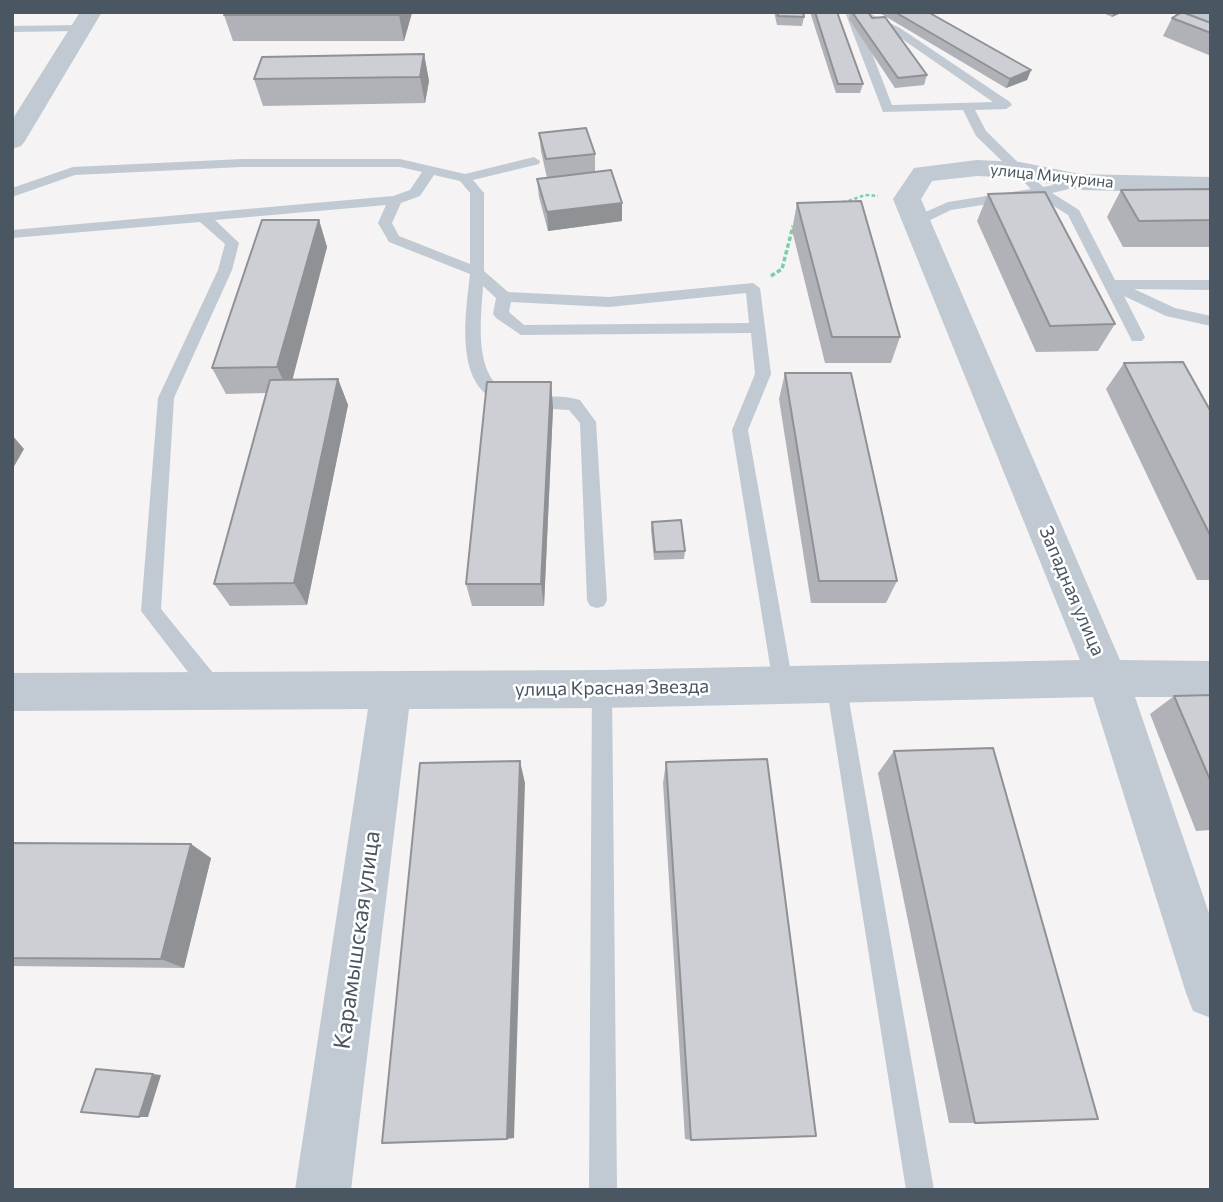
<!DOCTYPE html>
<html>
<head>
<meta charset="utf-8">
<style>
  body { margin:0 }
  #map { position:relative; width:1223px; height:1202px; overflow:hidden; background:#f5f3f3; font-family:Commissioner,sans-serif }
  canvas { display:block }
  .frame { position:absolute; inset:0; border:14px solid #4a5661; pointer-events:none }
</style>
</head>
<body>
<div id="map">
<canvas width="1223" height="1202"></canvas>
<div class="frame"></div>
</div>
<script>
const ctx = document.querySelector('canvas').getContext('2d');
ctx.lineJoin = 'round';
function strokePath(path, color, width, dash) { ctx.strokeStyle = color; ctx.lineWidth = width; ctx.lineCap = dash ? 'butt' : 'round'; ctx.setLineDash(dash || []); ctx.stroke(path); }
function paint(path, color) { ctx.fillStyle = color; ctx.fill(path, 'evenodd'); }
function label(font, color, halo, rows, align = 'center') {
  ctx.font = font + ' Commissioner,sans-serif'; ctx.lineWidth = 5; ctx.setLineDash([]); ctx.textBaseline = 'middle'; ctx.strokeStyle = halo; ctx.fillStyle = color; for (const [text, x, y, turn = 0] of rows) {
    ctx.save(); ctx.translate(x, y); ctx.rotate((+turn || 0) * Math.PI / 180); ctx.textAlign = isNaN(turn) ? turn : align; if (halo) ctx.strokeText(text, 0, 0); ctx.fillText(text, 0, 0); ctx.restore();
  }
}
const pathFar1 = new Path2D(`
  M843,203l22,-8 13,1`);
const path = new Path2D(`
  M843,203l3,-1
  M771,276l11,-7 11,-43`);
const lane = new Path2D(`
  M845,12h11l36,93 101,-3 -101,-70 -25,-13 -1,-2 5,-3 29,14 110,74 2,3 -6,4 -31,1 11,21 57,56 42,-8v6l-33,8 27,17 36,70h96v10l-77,-1 41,19 36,8v10l-45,-10 -42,-20 21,41 -3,4h-10l-64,-126 -30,-19 -87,14 -29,14h-10v-6l36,-16 83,-13 -55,-53 -13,-26 -80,2z
  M12,26l69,-1 6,3 -6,3 -69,1z
  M534,157l6,4 -1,3 -66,16 11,13v78l24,21 101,5 144,-14 7,5 11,86 -23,56 45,254 -3,7 -7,2 -7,-2 -3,-7 -41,-254 23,-56 -4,-41 -230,2 -25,-17 -3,-4 3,-16 -13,-12c-2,35 -12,102 36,109 20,3 42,-1 61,5l16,22 11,178 -3,6 -7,2 -7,-2 -3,-6 -7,-177 -11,-13c-23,-2 -47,0 -69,-8 -47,-17 -34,-90 -30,-128l-81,-32 -11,-19 8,-18 -171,15 24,23 -7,27 -58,128 -13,211 61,75 3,7 -3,7 -7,2 -7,-2 -67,-87 17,-213 60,-128 7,-26 -25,-22 -188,16v-8l381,-34 17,-6 12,-18 -22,-5h-158l-167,8 -63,22v-9l61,-21 169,-8h158l65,15zM434,175l26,6 10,12v71l-71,-28 -7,-13 9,-20 19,-7zM746,293l3,30 -225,2 -15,-13 2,-10 98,5z
  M836,674l7,3 3,6 88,507h-28l-80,-507 3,-6z
  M602,680l7,2 3,7 5,501h-28l3,-501 3,-7z`);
const street = new Path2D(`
  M80,12h22l-77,129 -4,5 -9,3v-29z
  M1174,12l37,2v15l-34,-12z
  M977,160l43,2 60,12 131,3v16l-131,-3 -60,-12 -43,-2 -45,5 -11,18 199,461 91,1v36h-76l76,222v99l-18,-7 -7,-18 -93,-296 -491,11 -193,1 -58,481h-56l73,-481 -356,2v-38l590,-3 478,-10 -187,-461 21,-31z`);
const wall = new Path2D(`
  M412,12l-8,29h-171l-9,-26z
  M774,12h29l1,5 -2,9 -25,-1z
  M810,12h27l26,72 -3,9h-24z
  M851,12h17l4,6 55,57 -3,10 -29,3 -46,-69z
  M878,12h50l103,58 -4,10 -21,8z
  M1101,12h22l-11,5z
  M1172,18l39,5v33l-48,-20z
  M424,54l5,27 -4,22 -162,3 -9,-27z
  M539,133l56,21v18l27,49 -74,10 -9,-34 -2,-18 10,-1 -6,-27z
  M1211,189v58h-88l-16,-30 14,-27z
  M988,194l127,130 -17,27 -62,1 -59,-131z
  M797,203l103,134 -9,26h-66l-33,-133z
  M319,220l8,27 -35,132h46l10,26 -41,200 -77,1 -16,-22 52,-191 -40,1 -14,-26z
  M1124,363l87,49v168h-14l-91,-191z
  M785,373l112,208 -11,22h-75l-32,-204z
  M551,382l2,26 -9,198h-72l-6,-22z
  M652,522l33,29 -1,8 -30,1 -3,-30z
  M1211,695v135l-15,1 -46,-117 24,-18z
  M894,751l81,372h-26l-71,-350z
  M666,762l25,378 -6,-1 -22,-356z
  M12,843l199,15 -27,110 -172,-2z`);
const shadedWall = new Path2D(`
  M400,12l12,1 -8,28 -5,-26z
  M1114,12h9l-11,5z
  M424,54l5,27 -4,22 -5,-26z
  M1031,70l-4,10 -21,8 4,-9z
  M622,203v18l-74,10 -1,-19z
  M319,220l8,27 -38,146 -12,-26z
  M338,379l10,26 -41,200 -13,-22z
  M551,382l2,26 -9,198 -3,-22z
  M12,435l12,14 -12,21z
  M520,761l5,22 -11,355 -7,1z
  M191,844l20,14 -27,110 -23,-9z
  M153,1074l8,1 -13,42h-9z`);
const building = new Path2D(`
  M225,12h175l-1,3h-175z
  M777,12h26l1,5 -26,-1z
  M815,12h22l26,72h-25z
  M852,12h16l4,6 13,-1 42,58 -29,3z
  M895,12h33l103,58 -21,9z
  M1182,12l29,11v10l-39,-15z
  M424,54l-4,23 -166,2 8,-22z
  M586,128l9,26 -49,5 -7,-26z
  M611,170l11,33 -75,9 -10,-33z
  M1211,189v31l-72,1 -18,-31z
  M1045,192l70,132 -65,2 -62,-132z
  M861,201l39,136h-68l-35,-134z
  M262,220h57l-42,147 -65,1z
  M1183,362l28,50v125l-87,-174z
  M785,373h66l46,208h-78z
  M338,379l-44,204 -80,1 56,-204z
  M487,382h64l-10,202h-75z
  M681,520l4,31 -30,1 -3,-30z
  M1211,695v87l-37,-86z
  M993,748l105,371 -123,4 -81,-372z
  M767,759l49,377 -125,4 -25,-378z
  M520,761l-13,378 -125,4 38,-380z
  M12,843l179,1 -30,115 -149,-1z
  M96,1069l57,5 -14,43 -58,-5z`);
const farStreetnames = [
  ["улица Мичурина",1052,176,6]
];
const streetNames = [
  ["Западная улица",1072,591,67],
  ["улица Красная Звезда",612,688,-1]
];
const nearStreetnames = [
  ["Карамышская улица",357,940,-82]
];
strokePath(pathFar1, '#7ad0a6', 2.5, [3.5, 2.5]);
strokePath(path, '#7ad0a6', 3.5, [4.5, 2.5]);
paint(lane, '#c1cad2');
paint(street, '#c1cad2');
paint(wall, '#b0b2b7');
paint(shadedWall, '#909195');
paint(building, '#cdcfd5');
strokePath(building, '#909195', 2);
label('16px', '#4a5661', '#fff', farStreetnames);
label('19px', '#4a5661', '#fff', streetNames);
label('23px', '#4a5661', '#fff', nearStreetnames);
</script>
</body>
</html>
